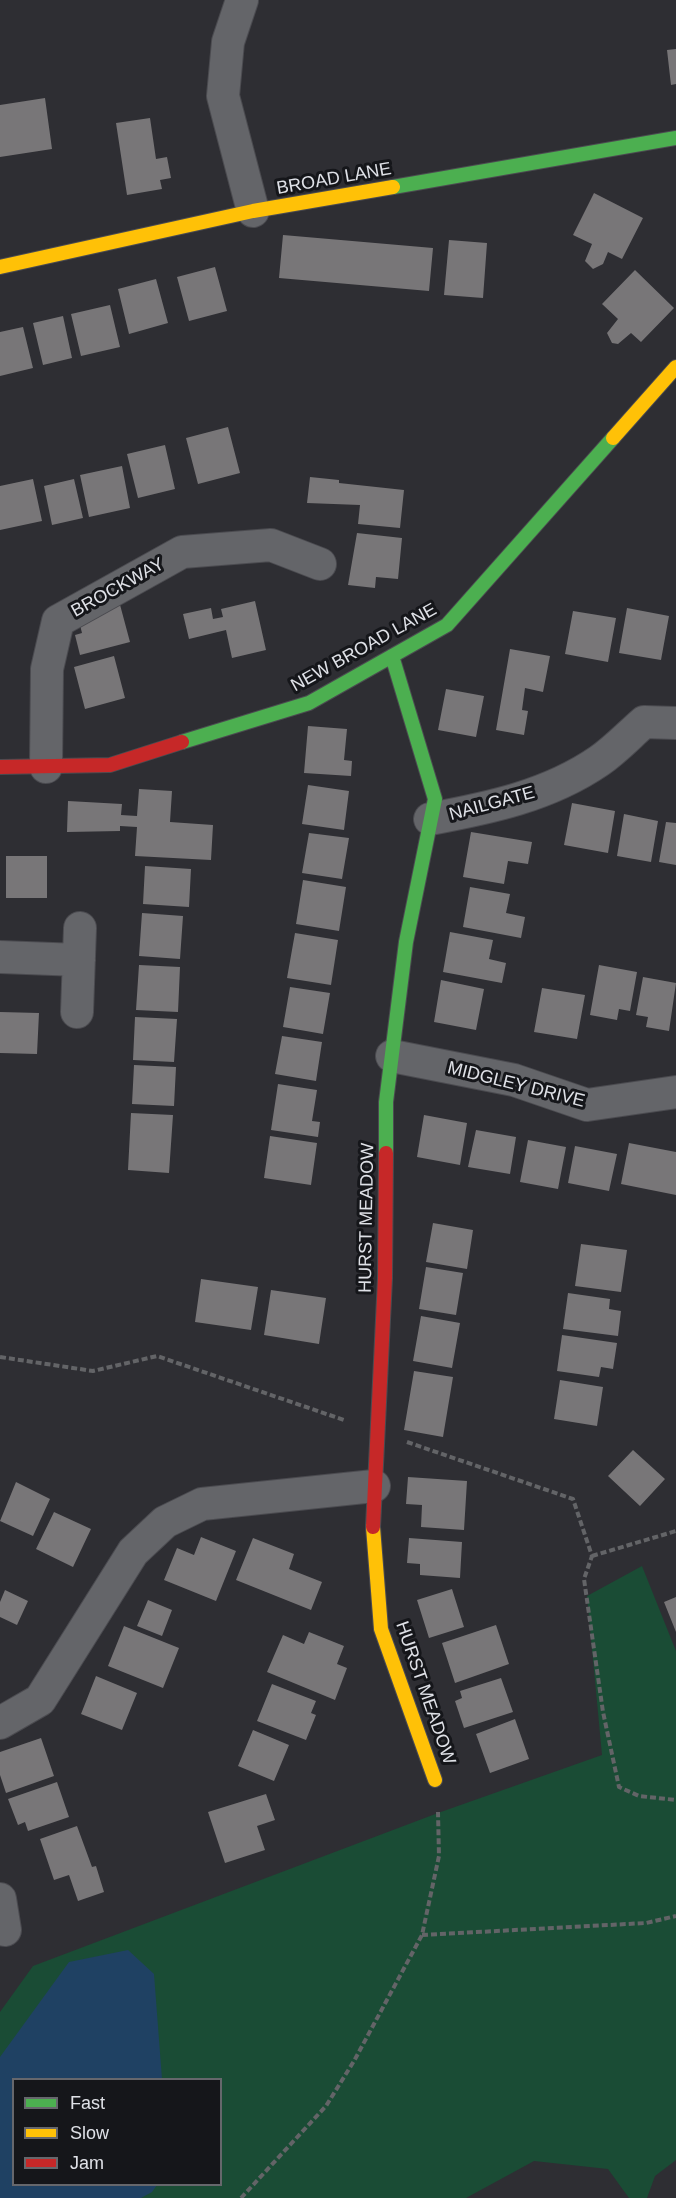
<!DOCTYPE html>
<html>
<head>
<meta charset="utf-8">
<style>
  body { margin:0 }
  #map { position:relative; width:676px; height:2198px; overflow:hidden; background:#2e2e33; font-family:Helvetica,sans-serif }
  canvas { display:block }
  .legend { position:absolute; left:12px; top:2078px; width:210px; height:108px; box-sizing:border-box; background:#15161a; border:2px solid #66676c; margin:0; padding:8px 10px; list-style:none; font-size:18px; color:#dfe1e7 }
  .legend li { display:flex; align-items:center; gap:12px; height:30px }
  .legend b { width:30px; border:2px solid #66676c }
</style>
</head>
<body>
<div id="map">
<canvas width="676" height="2198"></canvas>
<ul class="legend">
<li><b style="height:8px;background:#4caf50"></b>Fast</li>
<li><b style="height:8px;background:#ffc107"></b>Slow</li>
<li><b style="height:8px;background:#c62828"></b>Jam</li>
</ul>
</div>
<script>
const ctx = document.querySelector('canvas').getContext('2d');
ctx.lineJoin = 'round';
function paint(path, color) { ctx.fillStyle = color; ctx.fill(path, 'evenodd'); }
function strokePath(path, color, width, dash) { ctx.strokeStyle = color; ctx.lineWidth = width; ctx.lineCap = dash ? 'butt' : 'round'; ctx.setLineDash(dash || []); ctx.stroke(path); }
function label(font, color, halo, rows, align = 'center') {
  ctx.font = font + ' Helvetica,sans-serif'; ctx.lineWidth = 6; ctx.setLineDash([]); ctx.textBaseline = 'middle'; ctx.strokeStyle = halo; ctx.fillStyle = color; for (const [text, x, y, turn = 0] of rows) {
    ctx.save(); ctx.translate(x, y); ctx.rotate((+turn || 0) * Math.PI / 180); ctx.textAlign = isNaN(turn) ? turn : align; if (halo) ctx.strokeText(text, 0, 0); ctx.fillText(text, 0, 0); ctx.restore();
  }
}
const green = new Path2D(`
  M642,1566l34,85v509l-21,16 -8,22h-18l-21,-29 -74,-8 -68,37h-466v-186l33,-46 405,-153 164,-58 -15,-159zM14,2080h206v104h-206z`);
const water = new Path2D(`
  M128,1950l26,24 8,105 -148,1v104l143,1 -5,7 -11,6h-141v-141l69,-95z`);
const building = new Path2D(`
  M676,49v35l-5,1 -4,-35z
  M45,98l7,51 -52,8v-52z
  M150,118l6,41 11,-2 4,21 -11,2 2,9 -35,6 -11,-72z
  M594,193l49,25 -21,41 -14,-7 -5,12 -10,5 -8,-8 7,-17 -19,-9z
  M283,235l150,13 -4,43 -150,-13z
  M449,240l38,3 -4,55 -39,-3z
  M215,267l12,44 -38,10 -12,-44z
  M635,270l39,38 -33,34 -10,-9 -13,11 -6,-1 -5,-10 11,-14 -16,-15z
  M156,279l12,44 -39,11 -11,-45z
  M110,305l10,42 -39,9 -10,-42z
  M63,316l9,42 -29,7 -10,-42z
  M23,327l10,41 -33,8v-44z
  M228,427l12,46 -42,11 -12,-46z
  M165,445l10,44 -37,9 -11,-44z
  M122,466l8,42 -41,9 -9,-42z
  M310,477l29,3v3l65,7 -4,38 -42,-4 2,-19 -53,-2z
  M33,479l9,42 -42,9v-44z
  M74,479l9,39 -31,7 -8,-39z
  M357,533l45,5 -4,41 -22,-2 -1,11 -27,-3z
  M119,601l11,41 -50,13 -5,-20 7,-2 -3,-12z
  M255,601l11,49 -34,8 -6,-28 -37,9 -6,-25 28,-6 2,11 10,-2 -2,-8z
  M627,608l42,8 -8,44 -42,-7z
  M573,611l43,7 -8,44 -43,-8z
  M510,649l40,7 -7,36 -18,-4 -3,22 6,1 -4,24 -28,-5z
  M114,656l11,42 -40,11 -11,-42z
  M446,689l38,7 -8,41 -38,-7z
  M308,726l39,3 -3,31 8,1 -1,15 -47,-3z
  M308,785l41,6 -5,39 -42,-6z
  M139,789l33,2 -2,31 43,3 -2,35 -76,-4 2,-29 -17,-1v5l-53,1 1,-31 54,3 -1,11 16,1z
  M572,803l43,8 -7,42 -44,-8z
  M624,814l34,7 -7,41 -34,-6z
  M666,822l10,1v42l-17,-3z
  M471,832l61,10 -4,22 -20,-3 -4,23 -41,-7z
  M309,833l40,5 -7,41 -40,-6z
  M6,856h41v42h-41z
  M145,866l46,3 -2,38 -46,-3z
  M303,880l43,7 -7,44 -43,-7z
  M470,887l40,7 -4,19 19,4 -4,21 -58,-11z
  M142,913l41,3 -3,43 -41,-3z
  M450,932l43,8 -4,19 17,4 -4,20 -59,-11z
  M295,933l43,7 -7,45 -44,-7z
  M139,965l41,2 -2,45 -42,-2z
  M599,965l38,7 -7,39 -11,-2 -2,11 -27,-5z
  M643,977l33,6 -7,48 -23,-4 2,-10 -12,-2z
  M441,980l43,9 -8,41 -42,-8z
  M290,987l40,6 -7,41 -40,-7z
  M542,988l43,7 -8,44 -43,-7z
  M0,1012l39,1 -2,41 -37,-1z
  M135,1017l42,2 -3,43 -41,-2z
  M282,1036l40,6 -6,39 -41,-7z
  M134,1065l42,2 -2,39 -42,-2z
  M278,1084l39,6 -5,31 8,1 -2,15 -47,-7z
  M131,1113l42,2 -4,58 -41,-3z
  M424,1115l43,8 -7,42 -43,-8z
  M476,1130l40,7 -6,37 -42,-7z
  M270,1136l47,7 -6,42 -47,-7z
  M528,1140l38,7 -8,42 -38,-7z
  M629,1143l47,9v43l-55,-11z
  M575,1146l42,8 -8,37 -41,-8z
  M433,1223l40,7 -6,39 -41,-7z
  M581,1244l46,6 -6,42 -46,-6z
  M426,1267l37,6 -7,42 -37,-6z
  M201,1279l57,8 -7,43 -56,-8z
  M271,1290l55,8 -7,46 -55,-9z
  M568,1293l42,6 -1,10 12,2 -3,25 -55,-7z
  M421,1316l39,7 -8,45 -39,-7z
  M562,1335l55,8 -4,26 -12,-2 -2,10 -42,-6z
  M414,1371l39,6 -10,60 -39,-7z
  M560,1380l43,7 -6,39 -43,-7z
  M633,1450l32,29 -25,27 -32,-30z
  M408,1477l59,4 -3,49 -43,-3 1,-22 -16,-1z
  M16,1482l34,17 -17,37 -33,-15z
  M54,1512l37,17 -18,38 -37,-18z
  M201,1537l35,14 -20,50 -52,-21 13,-32 17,7z
  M253,1538l41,16 -5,15 33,13 -11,28 -75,-30z
  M409,1538l53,4 -2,36 -40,-3v-11l-13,-1z
  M452,1589l12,38 -35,11 -12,-38z
  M5,1590l23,11 -11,24 -17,-8v-15z
  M676,1597v35l-12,-30z
  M148,1600l24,10 -10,26 -25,-10z
  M496,1625l13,39 -54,19 -13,-40z
  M124,1626l55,22 -16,40 -55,-22z
  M309,1632l35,14 -7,18 10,4 -12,32 -68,-28 16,-37 21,9z
  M96,1676l41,17 -15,37 -41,-16z
  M501,1678l12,34 -49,16 -9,-27 7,-3 -2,-7z
  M272,1684l44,17 -5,12 5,2 -10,25 -49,-19z
  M515,1719l14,40 -39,14 -14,-39z
  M253,1730l36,15 -15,36 -36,-15z
  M41,1738l13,38 -48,17 -6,-18v-23z
  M57,1782l12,35 -41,14 -3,-9 -7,3 -10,-26z
  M266,1794l9,26 -18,6 8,24 -40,13 -17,-51z
  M77,1826l15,41 4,-1 8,26 -26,9 -9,-26 -15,5 -14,-41z`);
const path = new Path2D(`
  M0,1357l93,14 64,-15 187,64
  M407,1442l166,57 19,57 -8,23 19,133 16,75 20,9 37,4
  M592,1556l84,-25
  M422,1935l224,-12 30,-7
  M241,2198l85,-92 28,-45 68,-126 17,-79 -1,-44`);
const street = new Path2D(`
  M242,0l-14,42 -5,54 30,115
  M46,767l1,-98 11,-48 124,-69 89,-7 49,19
  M430,819c59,-11 118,-23 169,-58 16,-11 30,-26 45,-39l32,1
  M0,957l79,3
  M77,1012l3,-84
  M392,1056l122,24 73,25 89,-13
  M0,1723l40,-23 93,-148 32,-30 37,-18 172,-18
  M0,1899l5,31`);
const fast = new Path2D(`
  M393,187l283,-49
  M182,742l127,-39 138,-78 166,-187
  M386,1153v-51l20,-160 29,-143 -43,-143`);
const slow = new Path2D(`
  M0,267l253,-56 140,-24
  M613,438l63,-71
  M373,1527l8,102 54,151`);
const jam = new Path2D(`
  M0,767l110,-2 72,-23
  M373,1527l12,-249 1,-125`);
const streetNames = [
  ["BROAD LANE",334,179,-10],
  ["BROCKWAY",118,588,-29],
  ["NEW BROAD LANE",364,648,-29],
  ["NAILGATE",492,804,-15],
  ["MIDGLEY DRIVE",516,1085,14],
  ["HURST MEADOW",367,1218,-89],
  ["HURST MEADOW",425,1693,71]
];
paint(green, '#1a4c35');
paint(water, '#1f4163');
paint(building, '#787678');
strokePath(street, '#4b4b50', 34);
strokePath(fast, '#4b4b50', 16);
strokePath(slow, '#4b4b50', 16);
strokePath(jam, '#4b4b50', 16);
strokePath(path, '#636467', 4, [6, 3]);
strokePath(street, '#646569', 32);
strokePath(fast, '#4caf50', 14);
strokePath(slow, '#ffc107', 14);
strokePath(jam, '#c62828', 14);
label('18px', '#dfe1e7', '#15161a', streetNames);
</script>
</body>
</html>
